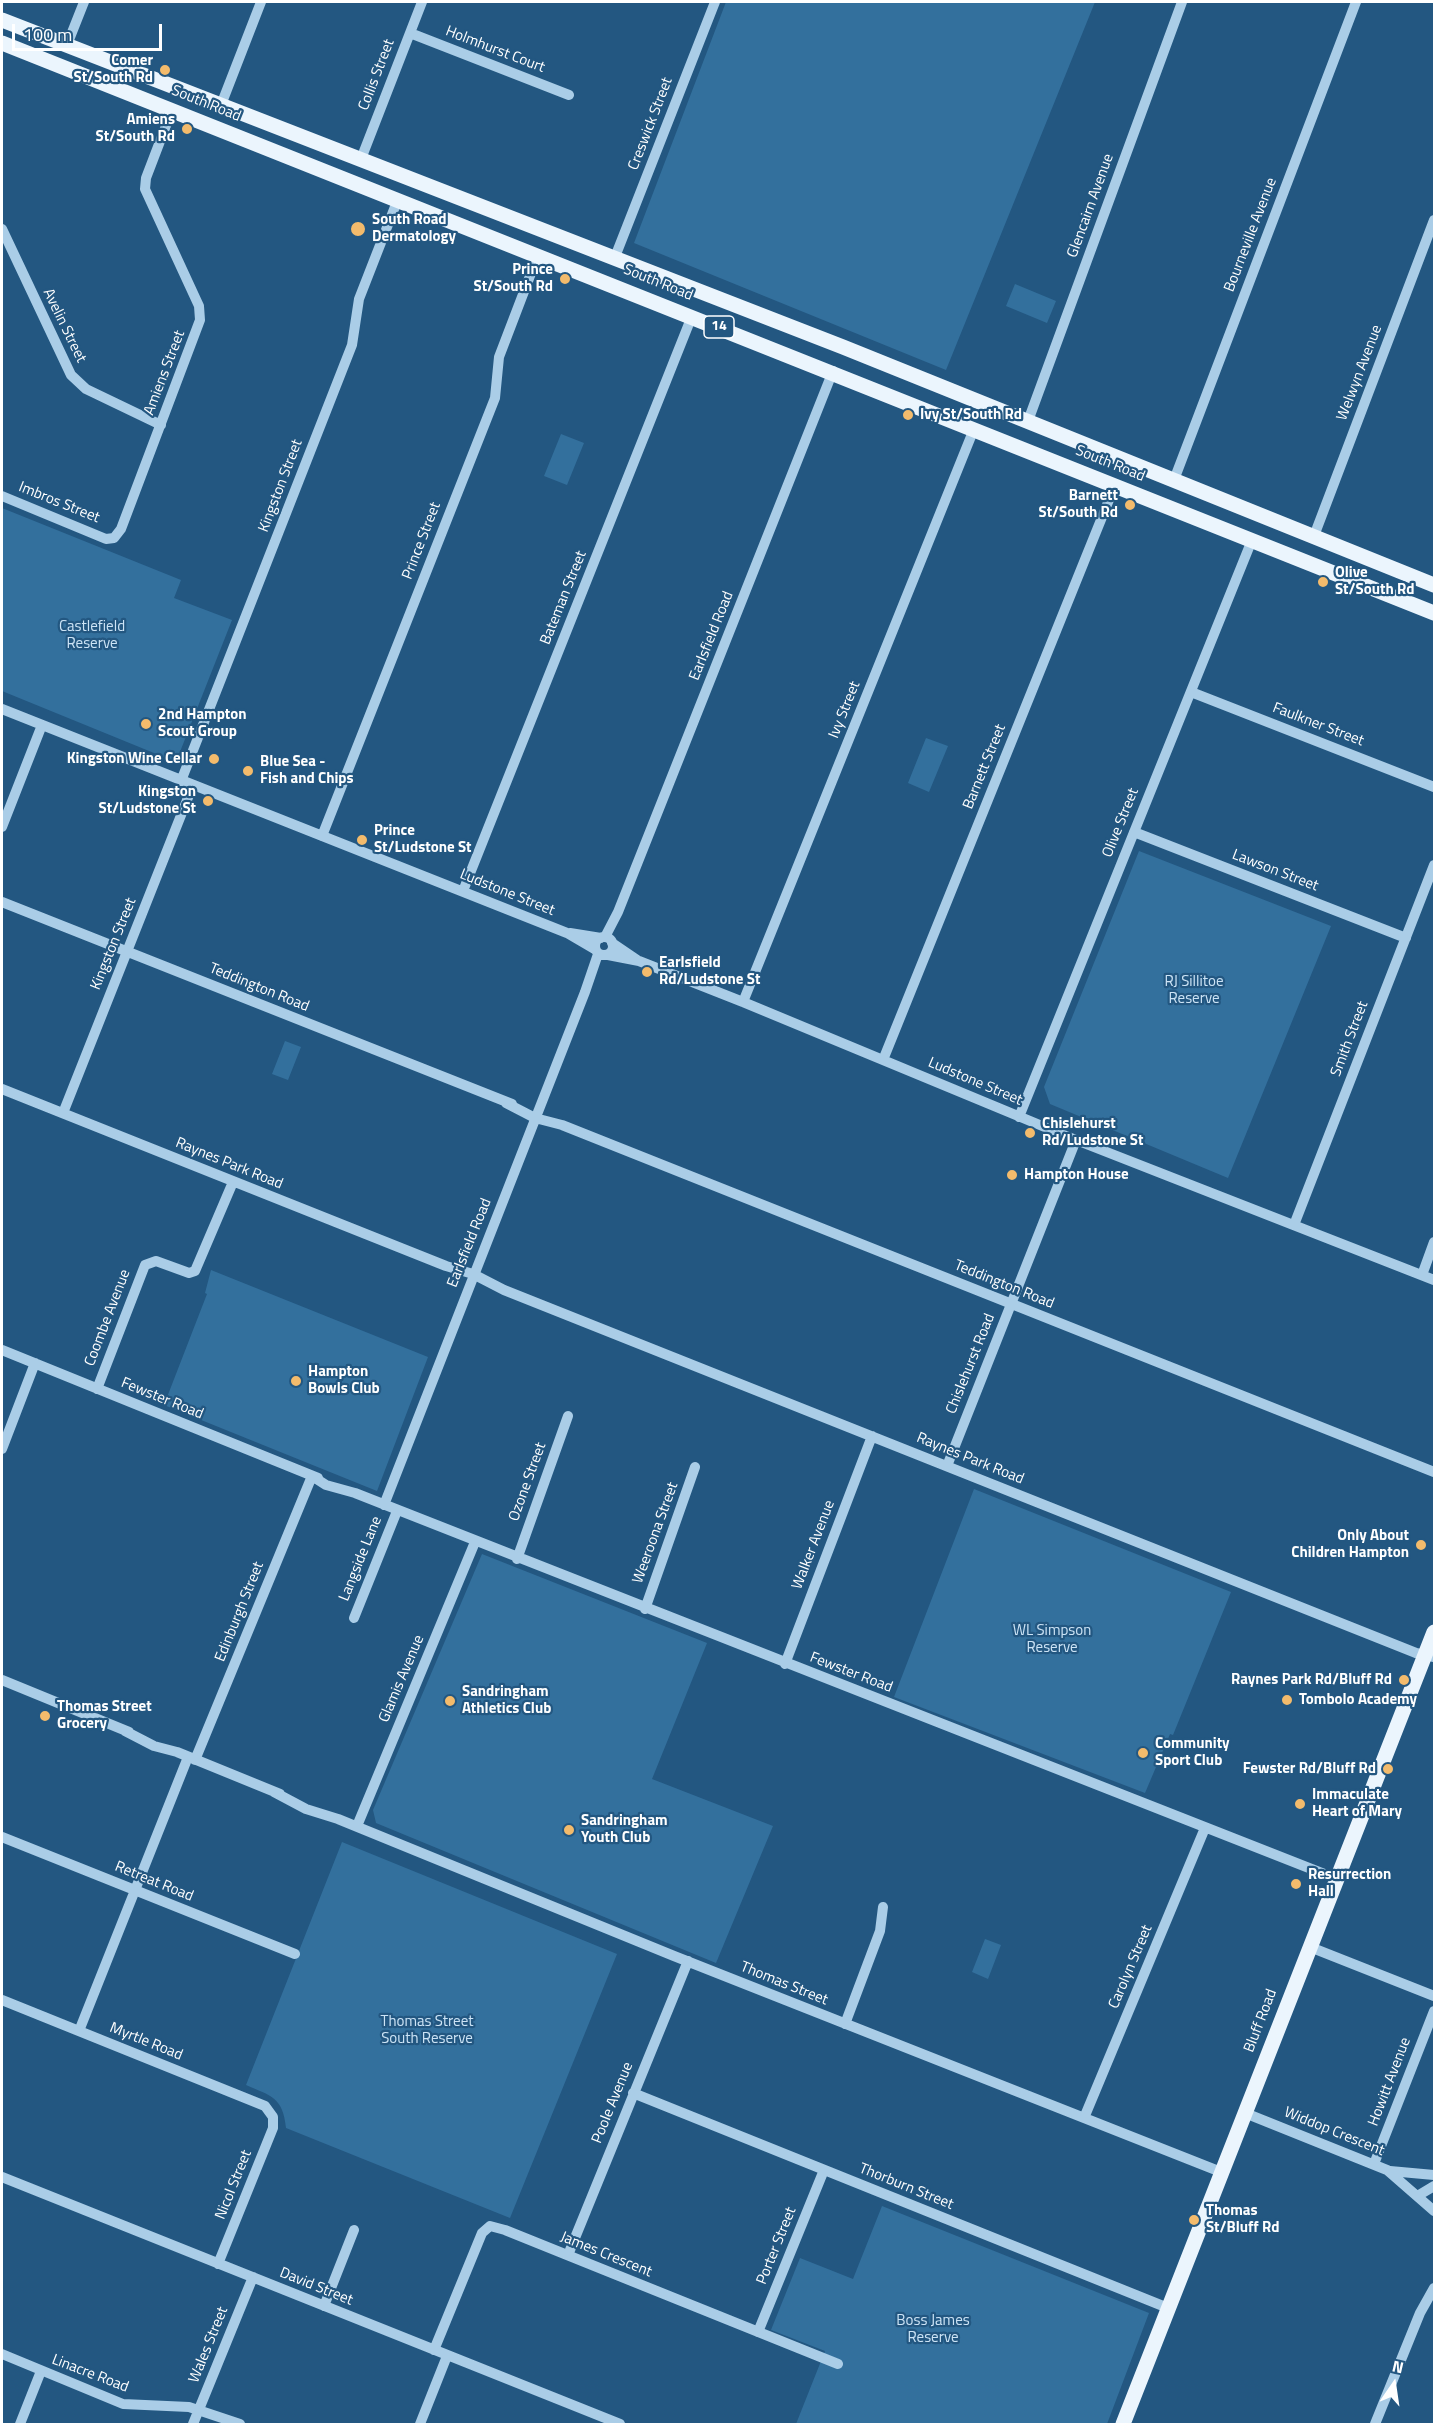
<!DOCTYPE html>
<html>
<head>
<meta charset="utf-8">
<style>
  body { margin:0 }
  #map { position:relative; width:1436px; height:2426px; overflow:hidden; background:#235781; font-family:"Titillium Web",sans-serif }
  canvas { display:block }
  .frame { position:absolute; inset:0; border:3px solid #fff; pointer-events:none }
  .north { position:absolute; left:1364px; top:2354px; width:60px; height:60px; -webkit-text-stroke:4px #235781; paint-order:stroke; rotate:13deg; font-size:16px; font-weight:700; line-height:24px; text-align:center; color:#fff }
  .north::after { content:''; display:block; margin:auto; width:21px; height:27px; background:#fff; clip-path:polygon(50% 0,100% 100%,50% 72%,0 100%) }
  .scale { position:absolute; left:12px; top:24px; width:150px; height:27px; box-sizing:border-box; border:3px solid #fff; border-top:0; padding-left:8px; font-size:18px; line-height:21px; white-space:nowrap; color:#fff; -webkit-text-stroke:4px #235781; paint-order:stroke }
</style>
</head>
<body>
<div id="map">
<canvas width="1436" height="2426"></canvas>
<div class="frame"></div>
<div class="north">N</div>
<div class="scale">100 m</div>
</div>
<script>
const ctx = document.querySelector('canvas').getContext('2d');
ctx.lineJoin = 'round';
function paint(path, color) { ctx.fillStyle = color; ctx.fill(path, 'evenodd'); }
function strokePath(path, color, width, dash) { ctx.strokeStyle = color; ctx.lineWidth = width; ctx.lineCap = dash ? 'butt' : 'round'; ctx.setLineDash(dash || []); ctx.stroke(path); }
function label(font, color, halo, rows, align = 'center') {
  ctx.font = font + ' "Titillium Web",sans-serif'; ctx.lineWidth = 4.5; ctx.setLineDash([]); ctx.textBaseline = 'middle'; ctx.strokeStyle = halo; ctx.fillStyle = color; for (const [text, x, y, turn = 0] of rows) {
    ctx.save(); ctx.translate(x, y); ctx.rotate((+turn || 0) * Math.PI / 180); ctx.textAlign = isNaN(turn) ? turn : align; if (halo) ctx.strokeText(text, 0, 0); ctx.fillText(text, 0, 0); ctx.restore();
  }
}
const green = new Path2D(`
  M726,2h369l-149,368 -312,-127z
  M1015,284l41,17 -9,22 -41,-17z
  M561,434l23,9 -17,42 -23,-9z
  M2,508l179,72 -7,18 58,22 -56,142 -174,-71z
  M926,738l22,8 -19,46 -21,-9z
  M1139,851l192,75 -103,252 -178,-74 -6,-17z
  M285,1041l16,6 -13,33 -16,-6z
  M211,1270l217,87 -51,134 -213,-86 43,-111 -2,-1z
  M974,1489l257,103 -58,143 -3,-1 -25,59 -251,-96z
  M482,1554l225,89 -55,136 121,47 -57,137 -340,-140 -3,-13z
  M342,1842l275,112 -107,264 -224,-90c-3,-31 -15,-32 -40,-43z
  M985,1939l16,6 -13,34 -16,-7z
  M882,2206l267,107 -42,111h-311l29,-73 -54,-21 29,-72 53,21z`);
const minor = new Path2D(`
  M410,33l159,62
  M67,45l17,-43
  M221,105l40,-103
  M361,159l61,-157
  M2,229l69,146 15,14 75,36
  M615,257l100,-255
  M1028,421l154,-419
  M1174,480l182,-478
  M2,496l104,43 8,-1 7,-9 79,-209 -1,-14 -54,-117 1,-11 26,-68
  M1314,536l120,-316
  M1191,692l243,95
  M2,709l565,224 29,17
  M181,781l171,-436 7,-46 39,-100
  M2,827l40,-102
  M1134,832l272,106
  M322,836l173,-438 4,-41 39,-102
  M463,891l229,-575
  M2,902l510,202
  M570,933l31,5
  M605,937l13,-25 215,-541
  M595 946a9 9 0 1 1 18 0a9 9 0 1 1-18 0Z
  M612,943l25,17
  M608,955l31,6 104,41 333,138 358,140
  M743,1002l231,-573
  M883,1060l232,-575
  M2,1089l444,177 27,8 31,16 912,363 18,4
  M506,1103l29,15 27,7 872,347
  M63,1113l130,-328
  M1019,1117l233,-577
  M1294,1225l140,-360
  M1422,1275l12,-33
  M2,1350l316,128
  M97,1389l48,-124 11,-4 33,12 6,-2 38,-89
  M2,1449l33,-86
  M947,1466l129,-326
  M312,1476l14,9 29,8 982,386
  M384,1505l201,-513 13,-38
  M517,1559l51,-143
  M645,1609l50,-142
  M354,1618l43,-107
  M785,1664l87,-228
  M2,1680l127,52
  M125,1731l29,15 23,6 103,42
  M195,1760l117,-284
  M274,1792l32,17 32,10 336,137 547,216
  M357,1826l118,-284
  M2,1837l293,117
  M1310,1947l124,49
  M2,2000l263,106 8,11v11l-55,136
  M845,2024l35,-93 3,-24
  M79,2031l109,-274
  M633,2093l535,215
  M1245,2113l142,57 47,41
  M1084,2118l121,-290
  M1374,2164l60,-153
  M1390,2171l44,4
  M2,2177l618,247
  M1419,2195l15,-9
  M568,2255l120,-294
  M324,2306l30,-76
  M758,2332l66,-162
  M434,2350l48,-117 8,-7 15,4 333,134
  M2,2354l121,50 66,3 51,17
  M20,2424l21,-53
  M193,2424l60,-147
  M420,2424l27,-68
  M1375,2424l45,-111 14,-25`);
const major = new Path2D(`
  M2,20l841,327 591,238
  M2,43l1432,570
  M1123,2424l311,-792`);
const markers = [
  [165,70,6,"#f3bb6c"],
  [187,129,6,"#f3bb6c"],
  [358,229,8,"#f3bb6c"],
  [565,279,6,"#f3bb6c"],
  [908,415,6,"#f3bb6c"],
  [1130,505,6,"#f3bb6c"],
  [1323,582,6,"#f3bb6c"],
  [146,724,6,"#f3bb6c"],
  [214,759,6,"#f3bb6c"],
  [248,771,6,"#f3bb6c"],
  [208,801,6,"#f3bb6c"],
  [362,840,6,"#f3bb6c"],
  [647,972,6,"#f3bb6c"],
  [1030,1133,6,"#f3bb6c"],
  [1012,1175,6,"#f3bb6c"],
  [296,1381,6,"#f3bb6c"],
  [1421,1545,6,"#f3bb6c"],
  [1404,1680,6,"#f3bb6c"],
  [1287,1700,6,"#f3bb6c"],
  [450,1701,6,"#f3bb6c"],
  [45,1716,6,"#f3bb6c"],
  [1143,1753,6,"#f3bb6c"],
  [1388,1769,6,"#f3bb6c"],
  [1300,1804,6,"#f3bb6c"],
  [569,1830,6,"#f3bb6c"],
  [1296,1884,6,"#f3bb6c"],
  [1194,2220,6,"#f3bb6c"]
];
const shields = [
  [719,327,30]
];
const shieldNames = [
  ["14",719,327]
];
const streetNames = [
  ["Holmhurst Court",495,50,21],
  ["Collis Street",377,75,-69],
  ["South Road",206,104,22],
  ["Creswick Street",651,124,-69],
  ["Glencairn Avenue",1091,206,-70],
  ["Bourneville Avenue",1251,235,-69],
  ["South Road",658,283,22],
  ["Avelin Street",64,326,64],
  ["Amiens Street",165,373,-69],
  ["Welwyn Avenue",1360,373,-69],
  ["South Road",1110,464,22],
  ["Kingston Street",281,486,-69],
  ["Imbros Street",59,503,22],
  ["Prince Street",422,541,-69],
  ["Bateman Street",564,598,-68],
  ["Earlsfield Road",712,636,-68],
  ["Ivy Street",845,710,-68],
  ["Faulkner Street",1318,725,21],
  ["Barnett Street",985,767,-68],
  ["Olive Street",1121,823,-68],
  ["Lawson Street",1275,871,21],
  ["Ludstone Street",507,893,22],
  ["Kingston Street",114,944,-68],
  ["Teddington Road",259,988,22],
  ["Smith Street",1350,1039,-69],
  ["Ludstone Street",975,1082,23],
  ["Raynes Park Road",229,1164,22],
  ["Earlsfield Road",470,1243,-68],
  ["Teddington Road",1004,1285,22],
  ["Coombe Avenue",108,1318,-69],
  ["Chislehurst Road",971,1364,-68],
  ["Fewster Road",162,1399,22],
  ["Raynes Park Road",970,1459,22],
  ["Ozone Street",528,1482,-70],
  ["Weeroona Street",656,1533,-70],
  ["Walker Avenue",814,1545,-69],
  ["Langside Lane",361,1559,-68],
  ["Edinburgh Street",240,1612,-68],
  ["Fewster Road",851,1673,21],
  ["Glamis Avenue",402,1679,-67],
  ["Retreat Road",154,1882,22],
  ["Carolyn Street",1131,1967,-67],
  ["Thomas Street",784,1984,22],
  ["Bluff Road",1261,2021,-69],
  ["Myrtle Road",146,2042,22],
  ["Howitt Avenue",1390,2082,-69],
  ["Poole Avenue",613,2103,-68],
  ["Widdop Crescent",1334,2132,22],
  ["Nicol Street",234,2185,-68],
  ["Thorburn Street",906,2187,22],
  ["Porter Street",777,2246,-68],
  ["James Crescent",606,2255,22],
  ["David Street",316,2287,22],
  ["Wales Street",209,2345,-68],
  ["Linacre Road",90,2374,21]
];
const poiNames = [
  ["Comer",153,61,"right"],
  ["St/South Rd",153,78,"right"],
  ["Amiens",175,120,"right"],
  ["St/South Rd",175,137,"right"],
  ["South Road",372,220],
  ["Dermatology",372,237],
  ["Prince",553,270,"right"],
  ["St/South Rd",553,287,"right"],
  ["Ivy St/South Rd",920,415],
  ["Barnett",1118,496,"right"],
  ["St/South Rd",1118,513,"right"],
  ["Olive",1335,573],
  ["St/South Rd",1335,590],
  ["2nd Hampton",158,715],
  ["Scout Group",158,732],
  ["Kingston Wine Cellar",202,759,"right"],
  ["Blue Sea -",260,762],
  ["Fish and Chips",260,779],
  ["Kingston",196,792,"right"],
  ["St/Ludstone St",196,809,"right"],
  ["Prince",374,831],
  ["St/Ludstone St",374,848],
  ["Earlsfield",659,963],
  ["Rd/Ludstone St",659,980],
  ["Chislehurst",1042,1124],
  ["Rd/Ludstone St",1042,1141],
  ["Hampton House",1024,1175],
  ["Hampton",308,1372],
  ["Bowls Club",308,1389],
  ["Only About",1409,1536,"right"],
  ["Children Hampton",1409,1553,"right"],
  ["Raynes Park Rd/Bluff Rd",1392,1680,"right"],
  ["Sandringham",462,1692],
  ["Athletics Club",462,1709],
  ["Tombolo Academy",1299,1700],
  ["Thomas Street",57,1707],
  ["Grocery",57,1724],
  ["Community",1155,1744],
  ["Sport Club",1155,1761],
  ["Fewster Rd/Bluff Rd",1376,1769,"right"],
  ["Immaculate",1312,1795],
  ["Heart of Mary",1312,1812],
  ["Sandringham",581,1821],
  ["Youth Club",581,1838],
  ["Resurrection",1308,1875],
  ["Hall",1308,1892],
  ["Thomas",1206,2211],
  ["St/Bluff Rd",1206,2228]
];
const parkNames = [
  ["Castlefield",92,627],
  ["Reserve",92,644],
  ["RJ Sillitoe",1194,982],
  ["Reserve",1194,999],
  ["WL Simpson",1052,1631],
  ["Reserve",1052,1648],
  ["Thomas Street",427,2022],
  ["South Reserve",427,2039],
  ["Boss James",933,2321],
  ["Reserve",933,2338]
];
paint(green, '#33709d');
strokePath(minor, '#aacde7', 10);
strokePath(major, '#ebf5fd', 15);
for (const [x, y, r, color] of markers) { const dot = new Path2D(); dot.arc(x, y, r, 0, 2 * Math.PI); ctx.fillStyle = color; ctx.fill(dot); strokePath(dot, '#235781', 2); }
for (const [x, y, w] of shields) { const box = new Path2D(); box.roundRect(x - w / 2, y - 11, w, 22, 4.5); ctx.fillStyle = '#235781'; ctx.fill(box); strokePath(box, '#fff', 1.5); }
label('bold 14px', '#fff', null, shieldNames);
label('15px', '#fff', '#235781', streetNames);
label('bold 15px', '#fff', '#235781', poiNames, 'left');
label('15px', '#cde4f6', '#235781', parkNames);
</script>
</body>
</html>
